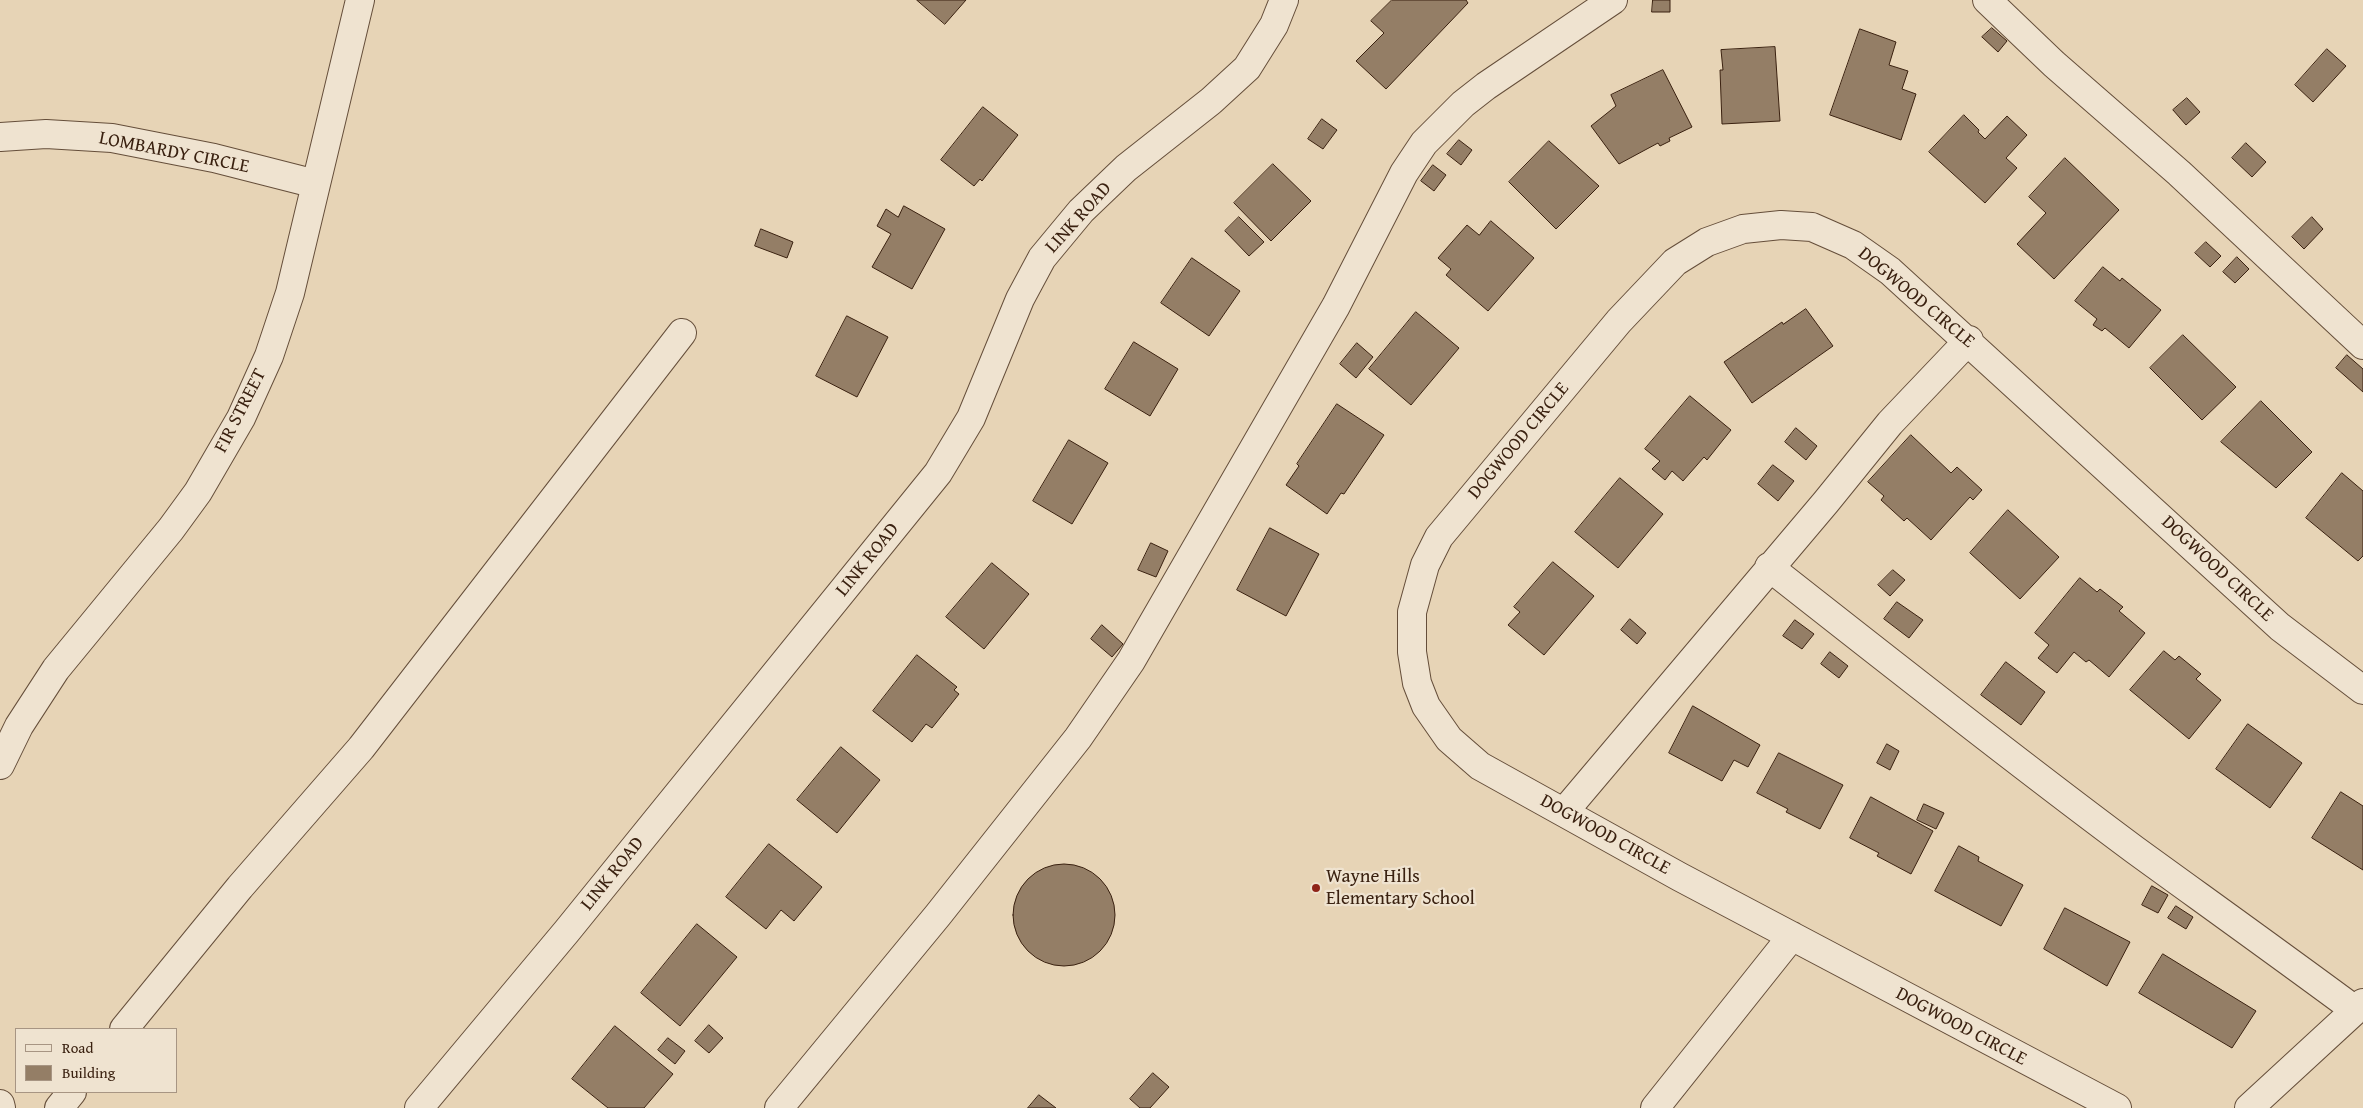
<!DOCTYPE html>
<html>
<head>
<meta charset="utf-8">
<style>
  body { margin:0 }
  #map { position:relative; width:2363px; height:1108px; overflow:hidden; background:#e7d4b6; font-family:"Gentium Book Plus",serif }
  canvas { display:block }
  .legend { position:absolute; left:15px; top:1028px; width:162px; height:65px; box-sizing:border-box; background:#efe3d0; border:1px solid #a79583; margin:0; padding:6px 9px; list-style:none; font-size:15px; color:#3a2110 }
  .legend li { display:flex; align-items:center; gap:10px; height:25px }
  .legend b { width:25px; border:1px solid #a79583 }
</style>
</head>
<body>
<div id="map">
<canvas width="2363" height="1108"></canvas>
<ul class="legend">
<li><b style="height:6px;background:#efe3d0"></b>Road</li>
<li><b style="height:14px;background:#947e66"></b>Building</li>
</ul>
</div>
<script>
const ctx = document.querySelector('canvas').getContext('2d');
ctx.lineJoin = 'round';
function paint(path, color) { ctx.fillStyle = color; ctx.fill(path, 'evenodd'); }
function strokePath(path, color, width, dash) { ctx.strokeStyle = color; ctx.lineWidth = width; ctx.lineCap = dash ? 'butt' : 'round'; ctx.setLineDash(dash || []); ctx.stroke(path); }
function label(font, color, halo, rows, align = 'center') {
  ctx.font = font + ' "Gentium Book Plus",serif'; ctx.lineWidth = 4.5; ctx.setLineDash([]); ctx.textBaseline = 'middle'; ctx.strokeStyle = halo; ctx.fillStyle = color; for (const [text, x, y, turn = 0] of rows) {
    ctx.save(); ctx.translate(x, y); ctx.rotate((+turn || 0) * Math.PI / 180); ctx.textAlign = isNaN(turn) ? turn : align; if (halo) ctx.strokeText(text, 0, 0); ctx.fillText(text, 0, 0); ctx.restore();
  }
}
const building = new Path2D(`
  M917,0h49l-21,24z
  M1392,0h74l2,3 -82,86 -30,-28 28,-28 -13,-12z
  M1653,0h17v12h-18z
  M1992,28l15,13 -9,11 -16,-15z
  M1860,29l36,13 -7,23 19,6 -6,18 14,5 -15,46 -71,-25z
  M1775,47l5,74 -58,3 -2,-54h3l-2,-20z
  M2327,49l19,17 -33,36 -18,-17z
  M1663,70l29,57 -23,11 1,3 -10,5 -2,-3 -39,21 -28,-38 25,-20 -5,-11z
  M2187,98l13,14 -14,13 -13,-15z
  M983,107l35,28 -36,46 -2,-2 -6,7 -33,-26z
  M1964,115l15,15 -1,2 7,7 22,-23 20,19 -21,23 11,10 -32,35 -56,-51z
  M1322,119l15,11 -14,19 -15,-10z
  M1459,140l13,10 -11,15 -14,-11z
  M1549,141l50,45 -43,43 -47,-47z
  M2246,143l20,19 -14,15 -20,-19z
  M2065,158l54,52 -65,69 -37,-35 29,-31 -17,-16z
  M1273,164l38,37 -40,40 -37,-38z
  M1433,165l13,10 -12,16 -13,-10z
  M904,206l41,23 -33,60 -40,-22 19,-33 -14,-8 9,-17 12,8z
  M1239,217l25,25 -15,14 -24,-25z
  M2312,217l11,12 -19,20 -12,-12z
  M1491,221l43,37 -46,53 -42,-36 5,-6 -13,-11 29,-33 12,10z
  M761,229l32,13 -6,16 -32,-12z
  M2206,242l15,14 -11,11 -15,-14z
  M2237,257l12,12 -14,14 -12,-11z
  M1192,258l48,33 -31,45 -48,-33z
  M2103,267l17,14 2,-3 39,32 -32,38 -24,-20 -3,3 -9,-6 4,-6 -22,-18z
  M1806,309l27,37 -81,57 -28,-41 58,-40 1,2z
  M1416,312l43,36 -48,57 -42,-36z
  M847,316l41,21 -31,60 -41,-21z
  M2183,335l53,52 -34,33 -52,-52z
  M1134,342l44,27 -28,47 -45,-27z
  M1357,343l16,14 -17,21 -16,-14z
  M2347,355l16,14v23l-27,-24z
  M1690,396l41,34 -24,30 -3,-3 -21,24 -11,-10 -7,9 -13,-11 8,-8 -15,-12z
  M2261,401l51,51 -36,36 -55,-46z
  M1337,404l47,31 -40,59 -3,-1 -14,21 -41,-29 13,-19 -2,-2z
  M1796,428l21,18 -11,14 -21,-18z
  M1911,435l40,38 6,-6 25,23 -9,10 -3,-3 -39,43 -24,-22 -3,3 -23,-21 3,-4 -16,-14z
  M1069,440l39,23 -36,61 -39,-23z
  M1773,465l21,16 -16,20 -20,-17z
  M2342,473l21,18v65l-5,5 -52,-43z
  M1620,478l43,36 -45,54 -43,-36z
  M2008,510l51,47 -39,42 -50,-46z
  M1270,528l49,26 -33,62 -49,-26z
  M1151,543l17,8 -12,26 -18,-7z
  M1553,562l41,34 -50,59 -36,-30 12,-13 -6,-5z
  M992,563l37,31 -45,55 -38,-32z
  M1893,570l12,10 -15,16 -12,-11z
  M2080,578l17,14 3,-3 23,18 -4,4 26,22 -36,44 -20,-17 -3,2 -12,-10 -17,21 -19,-15 11,-13 -14,-12z
  M1897,602l26,18 -14,18 -25,-19z
  M1630,619l16,14 -9,11 -16,-14z
  M1795,620l19,14 -12,15 -19,-13z
  M1102,625l21,19 -11,13 -21,-18z
  M2164,651l11,9 4,-4 22,18 -5,5 25,21 -32,39 -59,-49z
  M1830,652l18,14 -9,12 -18,-14z
  M917,655l40,32 -3,3 5,4 -27,34 -6,-4 -14,18 -39,-31z
  M2006,662l39,30 -24,33 -40,-30z
  M1693,706l67,39 -12,22 -14,-7 -12,21 -53,-28z
  M2248,724l54,39 -32,45 -54,-39z
  M1887,744l12,7 -9,19 -13,-7z
  M841,747l39,33 -43,53 -40,-33z
  M1779,753l64,32 -23,44 -34,-17 2,-3 -31,-16z
  M2341,792l22,14v64l-51,-32z
  M1871,797l62,34 -22,43 -34,-18 2,-3 -29,-15z
  M1924,804l20,9 -8,16 -19,-9z
  M769,844l53,43 -28,34 -13,-11 -15,19 -40,-32z
  M1959,846l20,11 -1,4 45,24 -22,41 -66,-35z
  M1013 915a51 51 0 1 1 102 0a51 51 0 1 1-102 0Z
  M2152,886l16,9 -10,18 -16,-8z
  M2176,906l17,11 -7,12 -18,-11z
  M2065,908l65,34 -23,44 -63,-37z
  M697,924l40,33 -57,69 -39,-33z
  M2163,954l93,57 -24,37 -93,-55z
  M709,1025l14,13 -14,15 -14,-12z
  M615,1026l58,48 -29,34h-36l-36,-29z
  M668,1038l17,13 -10,13 -17,-14z
  M1153,1073l16,14 -19,21h-10l-10,-9z
  M1039,1095l17,13h-28z`);
const minor = new Path2D(`
  M1987,0l67,64 125,109 184,172
  M0,137l46,-3 66,4 102,20 102,26
  M1769,567c121,95 242,191 366,283 73,53 147,106 220,160
  M0,765l19,-39 37,-57 115,-140 27,-37 43,-74 28,-62 21,-63 70,-293
  M1564,812l262,-310 64,-79 79,-83
  M124,1029l116,-142 121,-139 321,-415
  M0,1104l1,4
  M59,1108l13,-16
  M419,1108l148,-177 371,-458 33,-55 49,-119 22,-41 39,-47 45,-43 85,-67 36,-33 27,-43 10,-25
  M779,1108l159,-193 140,-177 53,-77 205,-355 68,-133 20,-30 39,-39 23,-18 127,-86
  M1655,1108l137,-172
  M2117,1108l-437,-231 -200,-111 -31,-27 -23,-33 -9,-23 -5,-31v-40l13,-47 14,-28 180,-216 56,-59 32,-20 36,-13 38,-4 31,2 41,18 37,26 390,356 83,63
  M2249,1108l114,-105`);
const markers = [
  [1316,888,5,"#8f2418"]
];
const streetNames = [
  ["LOMBARDY CIRCLE",174,153,11],
  ["LINK ROAD",1079,218,-48],
  ["DOGWOOD CIRCLE",1916,298,40],
  ["FIR STREET",241,411,-63],
  ["DOGWOOD CIRCLE",1519,441,-50],
  ["LINK ROAD",868,560,-51],
  ["DOGWOOD CIRCLE",2217,569,43],
  ["DOGWOOD CIRCLE",1605,835,29],
  ["LINK ROAD",613,874,-51],
  ["DOGWOOD CIRCLE",1961,1027,28]
];
const poiNames = [
  ["Wayne Hills",1326,877],
  ["Elementary School",1326,899]
];
paint(building, '#947e66');
strokePath(building, '#3a2110', 1);
strokePath(minor, '#654e3a', 30);
strokePath(minor, '#efe3d0', 28);
for (const [x, y, r, color] of markers) { const dot = new Path2D(); dot.arc(x, y, r, 0, 2 * Math.PI); ctx.fillStyle = color; ctx.fill(dot); strokePath(dot, '#efe3d0', 2); }
label('19px', '#3a2110', '#efe3d0', streetNames);
label('19px', '#3a2110', '#efe3d0', poiNames, 'left');
</script>
</body>
</html>
